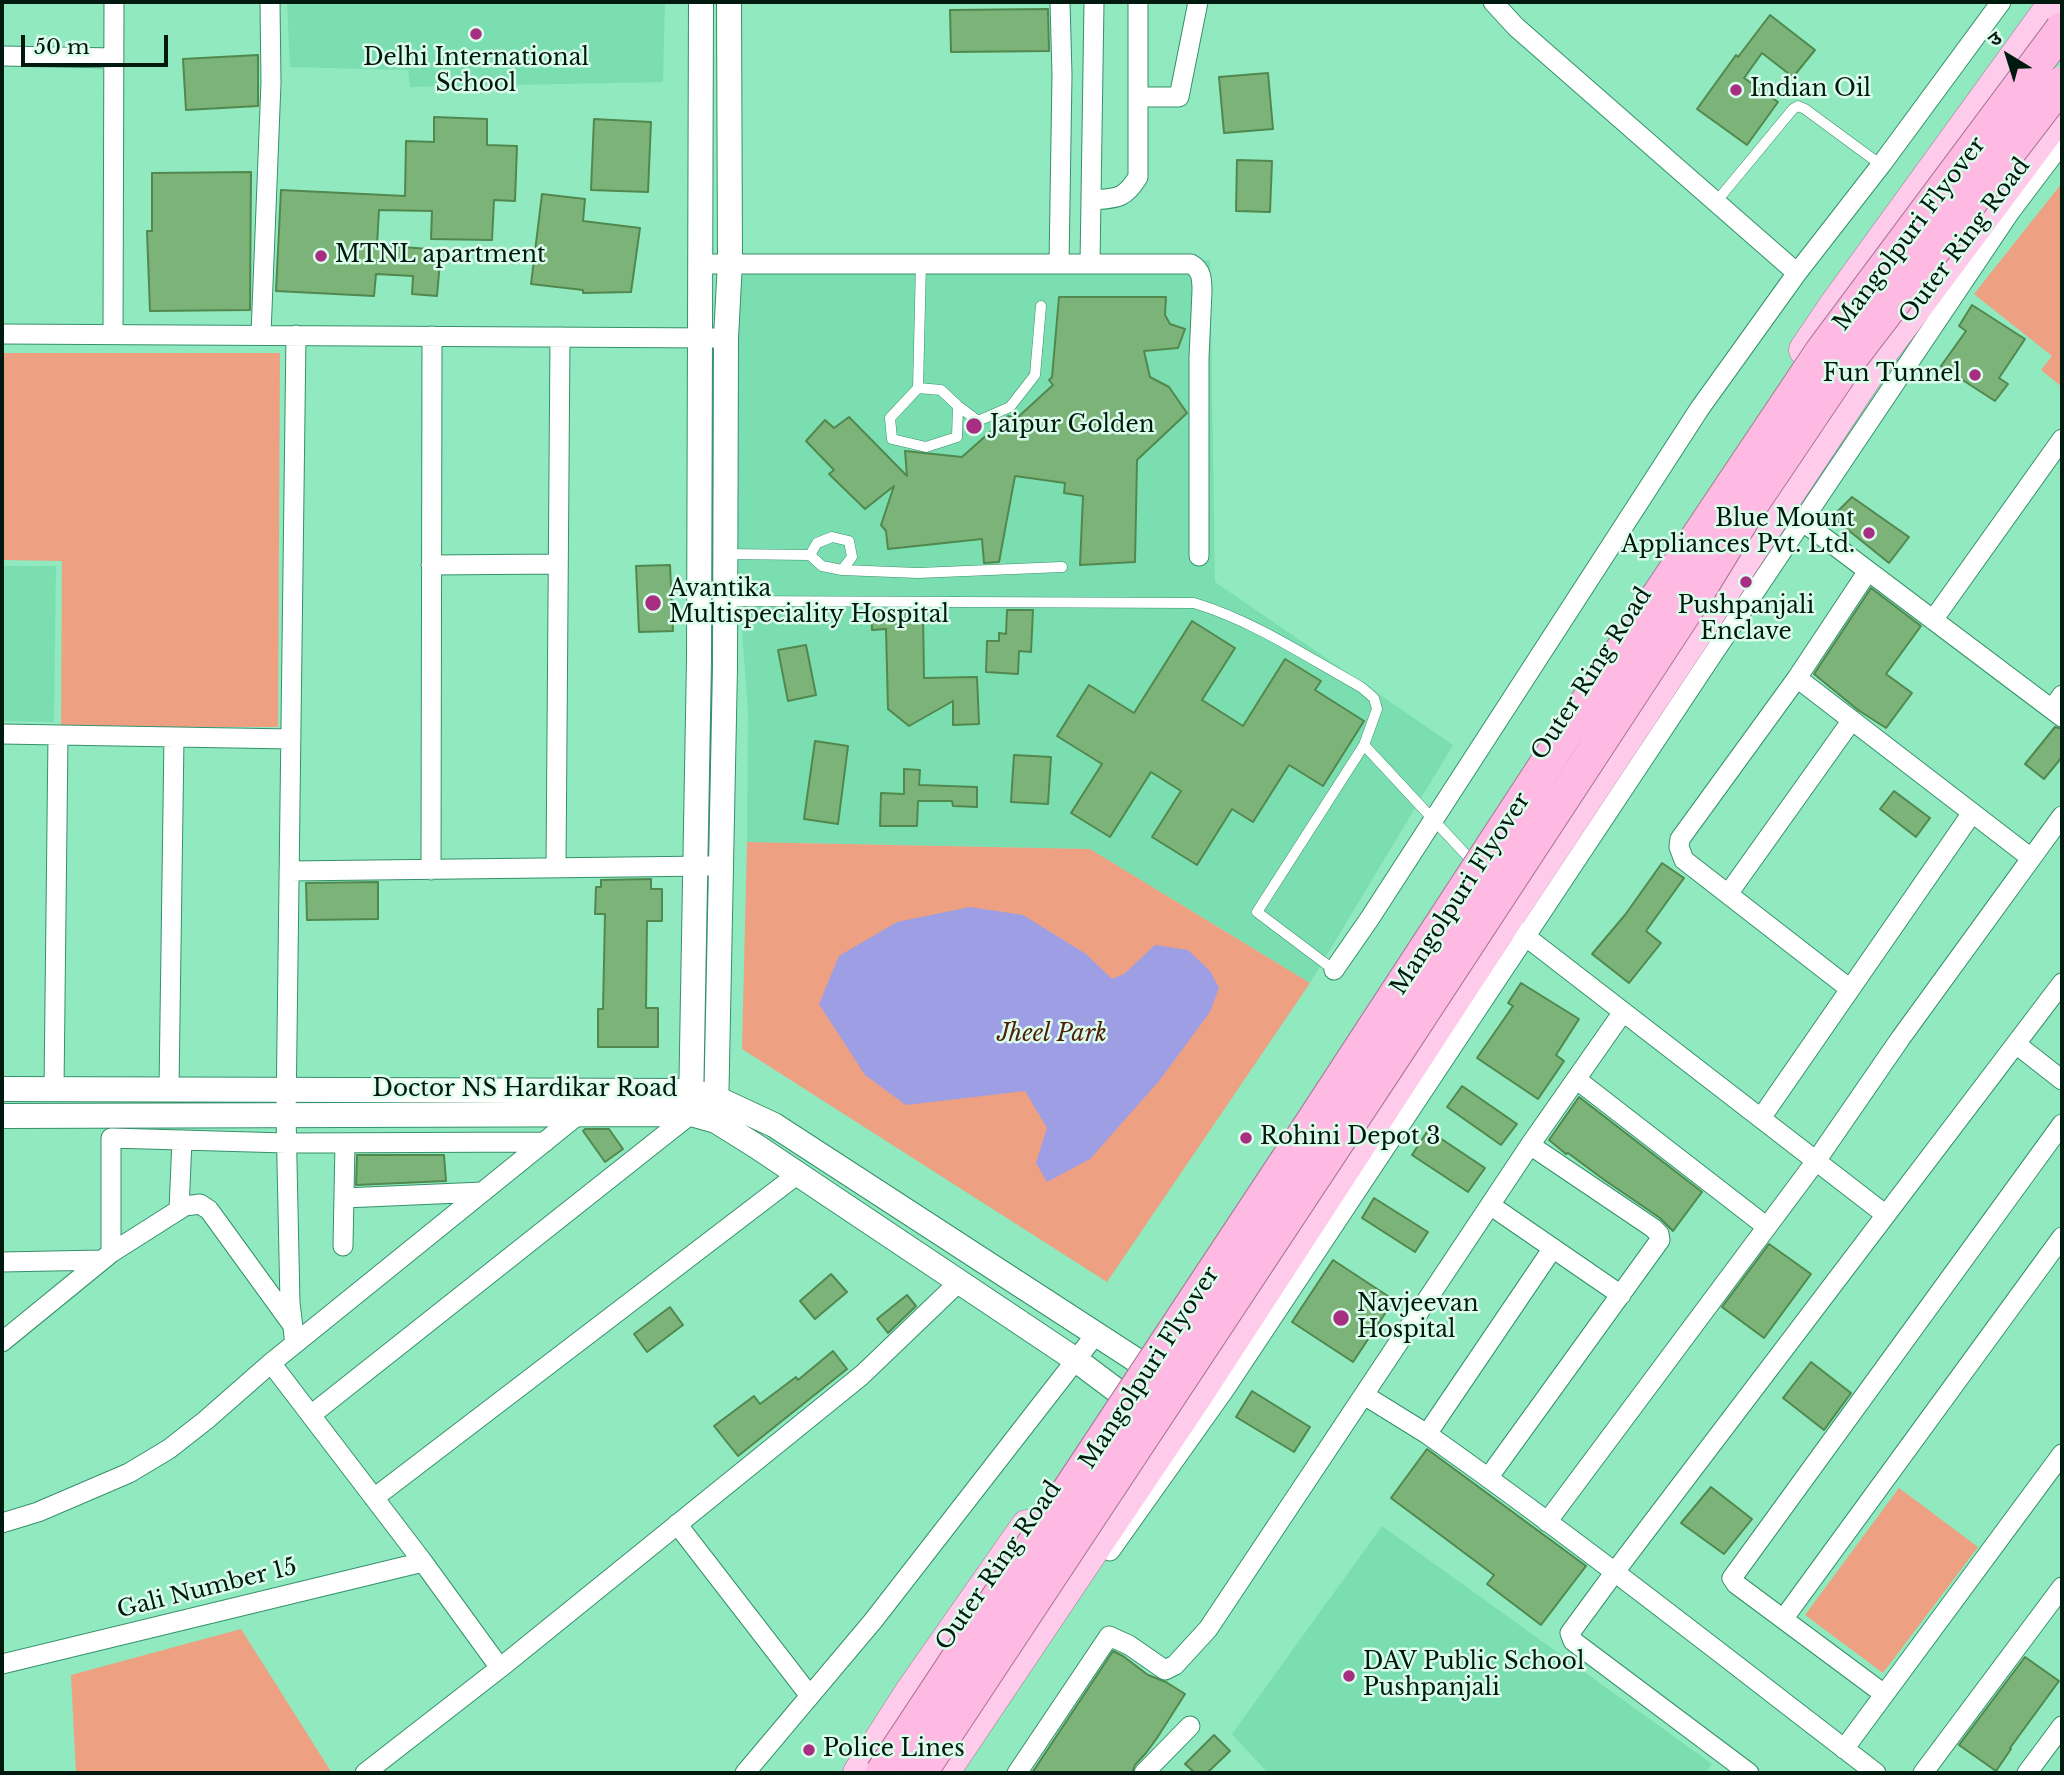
<!DOCTYPE html>
<html>
<head>
<meta charset="utf-8">
<style>
  body { margin:0 }
  #map { position:relative; width:2064px; height:1775px; overflow:hidden; background:#90e9bf; font-family:"Libre Baskerville","Noto Sans Devanagari",serif }
  canvas { display:block }
  .frame { position:absolute; inset:0; border:4px solid #001a0f; pointer-events:none }
  .north { position:absolute; left:1973px; top:21px; width:70px; height:70px; -webkit-text-stroke:5px #dcfdec; paint-order:stroke; rotate:322deg; font-size:19px; font-weight:700; line-height:28px; text-align:center; color:#001a0f }
  .north::after { content:''; display:block; margin:auto; width:24px; height:32px; background:#001a0f; clip-path:polygon(50% 0,100% 100%,50% 72%,0 100%) }
  .scale { position:absolute; left:21px; top:35px; width:147px; height:32px; box-sizing:border-box; border:4px solid #001a0f; border-top:0; padding-left:9px; font-size:21px; line-height:24px; white-space:nowrap; color:#001a0f; -webkit-text-stroke:5px #dcfdec; paint-order:stroke }
</style>
</head>
<body>
<div id="map">
<canvas width="2064" height="1775"></canvas>
<div class="frame"></div>
<div class="north">उ</div>
<div class="scale">50 m</div>
</div>
<script>
const ctx = document.querySelector('canvas').getContext('2d');
ctx.lineJoin = 'round';
function paint(path, color) { ctx.fillStyle = color; ctx.fill(path, 'evenodd'); }
function strokePath(path, color, width, dash) { ctx.strokeStyle = color; ctx.lineWidth = width; ctx.lineCap = dash ? 'butt' : 'round'; ctx.setLineDash(dash || []); ctx.stroke(path); }
function label(font, color, halo, rows, align = 'center') {
  ctx.font = font + ' "Libre Baskerville",serif'; ctx.lineWidth = 5; ctx.setLineDash([]); ctx.textBaseline = 'middle'; ctx.strokeStyle = halo; ctx.fillStyle = color; for (const [text, x, y, turn = 0] of rows) {
    ctx.save(); ctx.translate(x, y); ctx.rotate((+turn || 0) * Math.PI / 180); ctx.textAlign = isNaN(turn) ? turn : align; if (halo) ctx.strokeText(text, 0, 0); ctx.fillText(text, 0, 0); ctx.restore();
  }
}
const built = new Path2D(`
  M287,2h378l-2,80 -253,5 -2,-17 -118,-3z
  M1210,260l5,322 238,163 -143,238 -220,-134 -343,-7 1,-130 -9,-121 -5,-321z
  M2,566h54l-2,156 -52,-1z
  M1382,1526l330,238 -7,9h-437l-36,-39z`);
const green = new Path2D(`
  M2062,183v204l-21,-17 11,-14 -78,-62z
  M2,353h278l-2,374h-217l1,-166 -60,-1z
  M747,842l343,7 220,134 -203,299 -365,-233z
  M1899,1488l79,59 -95,126 -78,-58z
  M241,1629l91,144h-256l-5,-98z`);
const water = new Path2D(`
  M970,907l53,8 63,39 26,25 12,-5 31,-29 33,5 22,21 9,17 -9,24 -51,69 -69,78 -43,23 -11,-19 11,-35 -22,-37 -119,14 -41,-30 -46,-71 20,-48 58,-34z`);
const building = new Path2D(`
  M1048,9l1,42 -98,1 -1,-42z
  M1770,15l45,35 -22,27 -31,-24 -18,25 34,24 -31,43 -50,-36 39,-54 2,2z
  M258,55v51l-72,4 -3,-51z
  M1268,73l5,56 -49,4 -5,-56z
  M434,117l53,2v26l30,1 -2,55 -21,-1 -2,40 -61,-1 1,-28 -53,-1 -2,35 64,5 -4,46 -25,-2 1,-18 -37,-2 -2,22 -98,-5 5,-101 124,6 1,-55 28,1z
  M594,119l57,3 -3,70 -57,-2z
  M1237,160l35,1 -2,51 -34,-1z
  M251,172l-1,138 -100,1 -3,-80h5v-58z
  M542,194l43,5 -2,22 57,7 -9,64 -48,1v-3l-52,-6z
  M1059,297h107l-1,18 5,9 15,5 -7,19 -34,3 6,26 19,10 18,26 -50,47 -2,102 -55,3 3,-69 -19,-3 1,-10 -50,-7 -16,86 -15,1 -2,-24 -94,10 -2,-18 -5,-6 13,-39 -29,23 -36,-35 5,-4 -28,-29 19,-21 9,8 15,-11 58,59 -2,-25 57,6 46,-41 9,2 36,-33 -4,-5 3,-3z
  M1972,305l53,34 -26,39 9,6 -13,17 -54,-35 25,-35 -7,-5z
  M1852,497l57,40 -20,26 -57,-46z
  M670,565l3,66 -34,1 -3,-66z
  M1871,588l50,38 -35,48 26,19 -26,35 -28,-18 -44,-36z
  M1007,610h26l-2,42 -12,-1 -1,23 -32,-2 1,-31h12v-8l7,1z
  M923,612l1,66 53,-1 2,47 -26,1v-24l-44,25 -21,-17 -2,-80 -14,1 -1,-17z
  M1192,621l43,27 -33,52 41,26 42,-67 36,22 -6,9 49,31 -41,65 -34,-21 -36,57 -21,-13 -35,56 -45,-28 29,-46 -30,-19 -41,65 -39,-24 31,-49 -45,-28 32,-51 45,28z
  M806,645l10,50 -28,6 -10,-51z
  M2055,727l7,2v28l-18,22 -19,-15z
  M815,741l33,5 -10,78 -34,-5z
  M1014,755l37,2 -3,47 -37,-2z
  M904,769l16,1 -1,15 58,2v20l-24,-1 -1,-5h-34l-1,25h-37l1,-33 23,1z
  M1894,791l36,27 -14,19 -36,-28z
  M1662,863l22,15 -38,53 15,12 -32,40 -37,-29 33,-39z
  M651,879v10h11v32h-15l-1,87h12v39h-60v-38h5l2,-95h-10l1,-27h5v-7z
  M378,882v37l-71,1 -1,-37z
  M1521,983l58,36 -23,36 8,6 -26,38 -61,-41 36,-52 -5,-3z
  M1462,1086l55,38 -16,21 -54,-38z
  M1579,1097l123,95 -29,39 -13,-13 -57,-39 -35,-26 -2,1 -17,-14z
  M585,1129h24l14,20 -18,13 -22,-31z
  M1428,1130l57,38 -17,24 -56,-37z
  M357,1155h87l2,26 -90,4z
  M1374,1198l54,34 -13,20 -53,-34z
  M1769,1244l42,30 -47,64 -42,-31z
  M1333,1260l61,40 -41,62 -61,-40z
  M831,1274l16,18 -32,27 -15,-18z
  M907,1295l9,11 -28,27 -11,-14z
  M670,1307l13,18 -36,27 -13,-18z
  M833,1351l14,18 -109,87 -24,-30 40,-30 6,8 36,-27 2,3z
  M1811,1362l40,31 -27,37 -41,-32z
  M1252,1391l58,36 -16,25 -58,-35z
  M1427,1449l159,117 -45,59 -54,-41 7,-9 -103,-77z
  M1711,1487l41,32 -28,35 -43,-31z
  M1113,1651l10,5 25,19 18,7 19,12 -28,44 -11,15 -11,12 -3,8h-100z
  M2025,1657l34,24 -49,67 1,1 -15,22 -37,-26z
  M1214,1735l16,16 -23,22h-12l-10,-9z`);
const service = new Path2D(`
  M1716,202l77,-93 5,-3 7,3 76,56
  M918,388l23,2 17,16 -1,31 -31,10 -34,-8 -2,-21 28,-30 3,-125
  M958,406l20,15 32,-14 25,-32 6,-69
  M724,554l86,1 12,11 20,4 10,-13 -3,-16 -17,-4 -15,6 -7,12
  M842,570l76,3 144,-6
  M725,601l469,2c60,18 113,54 167,84l13,11 3,11 -13,36 106,114
  M1334,970l-77,-58 107,-167`);
const minor = new Path2D(`
  M1493,2l23,25 281,246
  M2,56l112,2
  M1138,97h41l19,-95
  M1091,200c25,-2 33,0 47,-23v-175
  M701,264h490c11,6 11,16 11,27l-3,67v198
  M1059,264l3,-189 -2,-73
  M1090,264l4,-262
  M2,334l713,4
  M113,334l1,-332
  M261,334l10,-251 -1,-81
  M1802,521l260,196
  M431,565l127,-1
  M1933,620l129,-181
  M1797,678l234,180
  M2052,709l10,-14
  M2,734l289,5
  M556,868l4,-531
  M431,870l1,-534
  M289,871l420,-5
  M1728,894l124,-174
  M1516,929l370,286
  M1334,970l36,-52 330,-510 97,-135 84,-108 120,-163
  M1850,989l-166,-129 -5,-13 1,-8 117,-161 71,-107
  M2016,1044l46,36
  M1576,1079l191,148
  M54,1089l4,-354
  M169,1089l5,-352
  M1761,1118l211,-305
  M344,1198l139,-6
  M1490,1205l131,90
  M179,1210l3,-70
  M343,1246l2,-103
  M1553,1248l-126,186c153,108 300,225 449,339
  M111,1253v-115l175,5 259,-1
  M2,1262l100,-2
  M2,1342l109,-89 74,-47 15,-2 9,6 82,113
  M295,1344l-5,-41 -4,-188 10,-780
  M271,1363l152,199 77,106 -135,105
  M1364,1395l63,39
  M311,1415l380,-301
  M1488,1478l172,-238 -1,-6 -6,-6 -123,-83
  M374,1498l424,-324
  M1547,1522l269,-361 84,-122 162,-223
  M2,1523l36,-11 91,-39 40,-24 37,-29 65,-57 308,-249
  M677,1524l133,172
  M1110,1551l115,-162 486,-732 299,-445 52,-69
  M1784,1618l278,-381
  M2,1664l421,-102
  M500,1668l362,-293 97,-93
  M1884,1694l-148,-110 -4,-6 330,-454
  M1844,1749l218,-295
  M745,1773l128,-152 223,-287
  M1017,1773l92,-137 20,9 36,25 10,-5 33,-36 322,-484 93,-133
  M1144,1773l46,-47
  M1749,1773l-176,-132 -3,-8 44,-60 448,-590
  M1923,1773l139,-186
  M2027,1773l35,-47`);
const tertiary = new Path2D(`
  M2,1089l690,2 24,7 58,27 365,237
  M691,1106l8,-446 2,-658
  M716,1114l9,-447 1,-329 4,-76 -1,-260
  M2,1116l689,-2 25,7 40,25 320,214 44,33`);
const primary = new Path2D(`
  M1805,350l29,-43 221,-305
  M859,1773l52,-81 116,-166
  M943,1773l253,-377 309,-475 378,-570 179,-240`);
const trunkBridge = new Path2D(`
  M882,1773l431,-652 250,-383 259,-387 240,-322
  M920,1773l465,-703 310,-473 57,-93 93,-138 217,-283`);
const markers = [
  [476,34,7,"#a82e82"],
  [1736,90,7,"#a82e82"],
  [321,256,7,"#a82e82"],
  [1975,375,7,"#a82e82"],
  [974,426,9,"#a82e82"],
  [1869,533,7,"#a82e82"],
  [1746,582,7,"#a82e82"],
  [653,603,9,"#a82e82"],
  [1246,1138,7,"#a82e82"],
  [1341,1318,9,"#a82e82"],
  [1349,1676,7,"#a82e82"],
  [809,1750,7,"#a82e82"]
];
const poiNames = [
  ["Delhi International",476,59,"center"],
  ["School",476,85,"center"],
  ["Indian Oil",1750,90],
  ["MTNL apartment",335,256],
  ["Fun Tunnel",1961,375,"right"],
  ["Jaipur Golden",990,426],
  ["Blue Mount",1855,520,"right"],
  ["Appliances Pvt. Ltd.",1855,546,"right"],
  ["Avantika",669,590],
  ["Multispeciality Hospital",669,616],
  ["Pushpanjali",1746,607,"center"],
  ["Enclave",1746,633,"center"],
  ["Rohini Depot 3",1260,1138],
  ["Navjeevan",1357,1305],
  ["Hospital",1357,1331],
  ["DAV Public School",1363,1663],
  ["Pushpanjali",1363,1689],
  ["Police Lines",823,1750]
];
const streetNames = [
  ["Mangolpuri Flyover",1910,234,-53],
  ["Outer Ring Road",1965,241,-53],
  ["Outer Ring Road",1592,674,-57],
  ["Mangolpuri Flyover",1461,894,-57],
  ["Doctor NS Hardikar Road",525,1090],
  ["Mangolpuri Flyover",1150,1368,-57],
  ["Outer Ring Road",999,1566,-55],
  ["Gali Number 15",207,1589,-14]
];
const parkNames = [
  ["Jheel Park",1052,1035]
];
paint(built, '#7bdeb1');
paint(green, '#eda182');
paint(water, '#9d9ee4');
paint(building, '#7cb378');
strokePath(building, '#51884e', 2);
strokePath(service, '#35916b', 11);
strokePath(minor, '#35916b', 21);
strokePath(tertiary, '#35916b', 26);
strokePath(primary, '#a67795', 33);
strokePath(service, '#fff', 10);
strokePath(minor, '#fff', 19);
strokePath(tertiary, '#fff', 24);
strokePath(primary, '#ffcbeb', 32);
strokePath(trunkBridge, '#a67795', 35, []);
strokePath(trunkBridge, '#ffbae4', 33);
for (const [x, y, r, color] of markers) { const dot = new Path2D(); dot.arc(x, y, r, 0, 2 * Math.PI); ctx.fillStyle = color; ctx.fill(dot); strokePath(dot, '#dcfdec', 2.5); }
label('23px', '#001a0f', '#dcfdec', poiNames, 'left');
label('23px', '#001a0f', '#dcfdec', streetNames);
label('italic 23px', '#4f1f09', '#dcfdec', parkNames);
</script>
</body>
</html>
